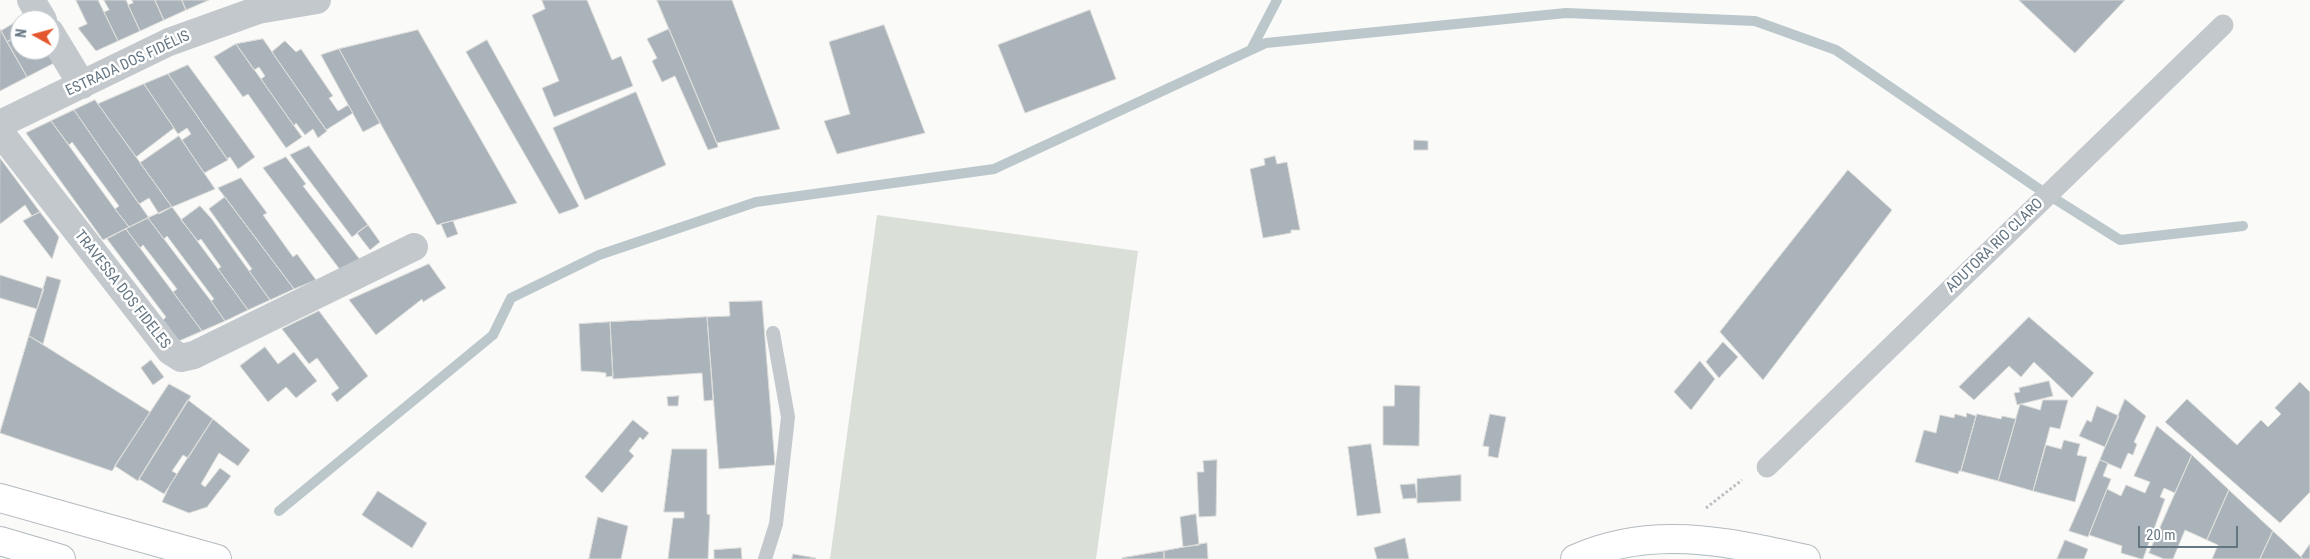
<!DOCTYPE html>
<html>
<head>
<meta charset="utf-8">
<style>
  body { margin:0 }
  #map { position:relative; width:2310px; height:559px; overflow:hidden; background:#fafaf8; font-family:"Roboto Condensed",sans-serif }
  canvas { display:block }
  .north { position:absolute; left:10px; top:10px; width:50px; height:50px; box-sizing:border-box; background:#fff; border:1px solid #c1c8cd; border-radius:50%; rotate:277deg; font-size:14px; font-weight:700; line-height:20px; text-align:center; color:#657683 }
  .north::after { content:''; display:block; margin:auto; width:18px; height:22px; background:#e4572e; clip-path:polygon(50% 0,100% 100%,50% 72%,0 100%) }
  .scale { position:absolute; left:2138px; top:526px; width:100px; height:22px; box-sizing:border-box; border:2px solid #657683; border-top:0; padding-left:6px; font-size:15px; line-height:18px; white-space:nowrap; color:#657683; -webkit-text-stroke:4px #fff; paint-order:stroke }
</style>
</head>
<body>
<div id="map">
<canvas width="2310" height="559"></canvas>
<div class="north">N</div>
<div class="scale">20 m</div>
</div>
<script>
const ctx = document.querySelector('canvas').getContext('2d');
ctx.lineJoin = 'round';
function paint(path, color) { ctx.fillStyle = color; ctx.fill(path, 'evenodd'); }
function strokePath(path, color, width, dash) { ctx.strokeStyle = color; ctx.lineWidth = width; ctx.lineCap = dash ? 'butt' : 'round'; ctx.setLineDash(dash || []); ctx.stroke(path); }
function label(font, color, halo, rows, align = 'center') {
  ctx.font = font + ' "Roboto Condensed",sans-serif'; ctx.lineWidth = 5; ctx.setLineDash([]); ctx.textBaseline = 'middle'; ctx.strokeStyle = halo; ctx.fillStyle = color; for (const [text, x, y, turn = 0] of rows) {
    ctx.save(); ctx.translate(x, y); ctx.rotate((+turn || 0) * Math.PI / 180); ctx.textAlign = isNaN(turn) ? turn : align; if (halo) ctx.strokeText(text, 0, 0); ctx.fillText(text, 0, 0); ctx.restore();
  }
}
const green = new Path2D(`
  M877,215l261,36 -42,308h-266z`);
const stream = new Path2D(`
  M1251,50l26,-50
  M279,511l214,-176 18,-37 88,-43 157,-53 238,-33 272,-126 300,-30 189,8 81,29 200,137 84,53 123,-14`);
const building = new Path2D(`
  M76,0h22l20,41 -22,10 -18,-23 9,-4z
  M104,0h22l14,31 -22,10 -14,-29 5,-2z
  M132,0h23l9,20 -24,11 -12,-26 5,-2z
  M155,0h27l4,10 -22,10z
  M182,0h27l-23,10z
  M542,0h45l25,60 9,-4 12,30 -79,31 -12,-29 17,-7 -27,-66 13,-6z
  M657,0h75l48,129 -63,14z
  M2019,0h106l-50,53z
  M1090,10l26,69 -91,34 -27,-68z
  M16,22l4,13 -13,7 -6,-11z
  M884,25l41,108 -88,21 -13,-33 26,-7 -21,-72z
  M0,29l27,48 -27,14z
  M669,29l48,114 1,4 -10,3 -33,-74 -13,6 -10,-21 5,-3 -10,-19z
  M418,30l54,94 45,79 -80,22 -98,-176z
  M20,35v15h27l7,13 -27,14 -20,-35z
  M263,39l64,92 -9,7 -5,-9 -8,6 -9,-12 -2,3 -33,-47 4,-3 -6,-9 -5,3 -18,-26z
  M487,40l92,166 -3,2 -17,6 -93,-162z
  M285,41l11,11 5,-3 32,47 -4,2 9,13 10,-6 5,8 -27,17 -54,-78z
  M236,44l66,93 -16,11 -38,-54 -5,3 -29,-40z
  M339,49l41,74 -17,9 -42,-77z
  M188,65l67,92 -17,12 -8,-12 -3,2 -59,-85z
  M168,74l60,86 -24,13 -22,-33 9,-6 -4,-6 -9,6 -34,-50z
  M144,84l30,44 -38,29 -38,-53z
  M636,92l30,73 -81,35 -32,-72z
  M95,100l3,4 74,103 -13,7 -10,-16 -10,6 -65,-94z
  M74,110l75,108h-1l-19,9 -14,-18 4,-3 -47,-64 -3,3 -18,-24z
  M51,121l64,88 14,18 -26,13 -77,-107z
  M179,136l36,53 -43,18 -32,-44z
  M1414,140l14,1v9h-14z
  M309,146l59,79 -16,12 -62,-82z
  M1275,156l2,8 10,-2 13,68h-9v3l-28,5 -13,-69 15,-4 -1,-6z
  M286,157l20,27 -3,2 58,75 -20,10 -78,-103z
  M0,158l40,54 -8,4 -7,-11 -25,19z
  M1848,170l44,40 -129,170 -43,-48z
  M241,178l26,35 -4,2 30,42 4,-3 19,26 -22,9 -76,-101z
  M225,197l69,92 -24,11 -21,-29 3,-2 -43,-60z
  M200,206l11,12 59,82 -22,10 -30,-41 3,-2 -20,-28 -3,2 -17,-21z
  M172,207l46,62 30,41 -23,11 -14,-20 3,-2 -47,-63 -3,3 -16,-21z
  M40,212l19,25 -7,22 -29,-38z
  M148,218l63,83 14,20 -23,10 -29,-39 4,-3 -34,-44 -3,3 -14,-19z
  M453,221l5,13 -11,4 -6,-14z
  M368,225l12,17 -10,8 -13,-17z
  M126,229l14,19 62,83 -23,10 -16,-21 3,-3 -59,-78z
  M429,264l17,24 -23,14 -1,-3 -46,36 -27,-35z
  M0,275l44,14 -7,20 -37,-11z
  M47,276l14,4 -18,64 -14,-8z
  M762,301l13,164 -56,4 -12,-152 23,-1 -1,-14z
  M319,311l49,65 -31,26 -6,-8 8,-6 -22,-30 -8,6 -27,-35z
  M707,317l6,83 -9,1 -2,-28 -89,6 -3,-57z
  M2029,317l65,56 -22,25 -38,-36 -13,15 -12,-11 -35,34 -15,-13z
  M610,322l3,54 -7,1v-4l-7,-1 -18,-1 -2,-47z
  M29,336l121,76 -38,59 -112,-38z
  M1723,342l15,15 -19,21 -13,-16z
  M265,347l13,17 16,-12 23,29 -21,17 -10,-11 -18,15 -28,-36z
  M151,360l13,17 -11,8 -12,-17z
  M1700,361l15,18 -24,31 -17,-18z
  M2049,381l4,15 -36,9 -3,-12 6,-1 -1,-4z
  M2300,382l10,10v100l-30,31 -115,-101 22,-23 50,46 24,-25 7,7 13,-13 -6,-6z
  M169,384l22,12 -53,85 -23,-15z
  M1395,385l25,1 -1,60 -36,-1v-39h11z
  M679,396l-1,10h-10l-1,-9z
  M2125,399l21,17 -12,26 3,2 -4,11 -5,-2 -7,16 -21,-9z
  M188,400l25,19 -25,39 -5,-3 -11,16 5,3 -13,20 -25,-15z
  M2043,400h25l-8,29 -10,-2 -17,64 -35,-10 22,-77 20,6z
  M2097,406l22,10 -14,31 -26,-11 8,-16 4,2z
  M1967,413l9,3 -15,55h-2l-1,3 -43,-12 9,-32 12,3 4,-18 14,3 1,-4 11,3z
  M1490,414l16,3 -8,41 -10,-2 1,-9 -6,-1z
  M1977,414l24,5 1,-3 14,3 -18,62 -37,-10z
  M213,419l37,31 -12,16 -19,-13 -18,31 4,3 15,-19 11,8 -24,31 -18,6 -27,-11 8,-17z
  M633,420l16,13 -6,7 -3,-3 -11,14 5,5 -32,37 -17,-16z
  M2157,426l35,29 -17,38 -11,-5 -4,9 5,2 -22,60h-2l-20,-6 1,-7 -33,-11 18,-46 14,7 5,-11 19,8 5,-11 -16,-6z
  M2064,440l16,4 -3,11 10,2 -12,45 -42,-11 13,-46 15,4z
  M1371,444l10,69 -24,3 -9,-69z
  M672,449h35v65l3,1 -2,44h-40l5,-41h11v-6h-20z
  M2192,455l37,35 -22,50 -22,-10 -12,29h-9l-15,-6z
  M1217,460l-1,56 -17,1 -2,-45h7l-1,-11z
  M2100,460l8,3 -5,13 8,3 -23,58 -19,-6z
  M1461,475v26l-44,2v-24z
  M1415,484l2,14 -14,1 -3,-14z
  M2229,490l44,41 -13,28h-48l6,-14 -11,-5z
  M378,491l49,32 -15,25 -50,-33z
  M1196,514l3,31 -16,2 -3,-30z
  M598,517l30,9 -7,33h-32z
  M2273,531l28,26 2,2h-43z
  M1405,538l4,21h-32l-3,-11z
  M2065,540l23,9 -4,10h-27z
  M1207,543l1,16h-44v-8z
  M2310,544v15h-7l-2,-2z
  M741,548l1,11h-28v-9z
  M1164,551v8h-42v-1z
  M793,554l23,4 -1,1h-23z`);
const path = new Path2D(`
  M1706,508l36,-28`);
const service = new Path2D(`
  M765,559l11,-35 12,-107 -15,-84`);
const pedestrian = new Path2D(`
  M1767,467l456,-442`);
const minor = new Path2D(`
  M31,0l12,20
  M50,32l32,53
  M0,124l169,-82 89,-32 59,-10
  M0,132l170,219 11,7 13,-3 220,-108`);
const secondary = new Path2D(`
  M0,498l217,61
  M0,541l61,18
  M1575,559c77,-35 153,-17 231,0`);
const streetNames = [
  ["ESTRADA DOS FIDÉLIS",128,64,-25],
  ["ADUTORA RIO CLARO",1995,246,-44],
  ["TRAVESSA DOS FIDELES",122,290,52]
];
paint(green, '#dadfd7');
strokePath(stream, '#bbc7cb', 10);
paint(building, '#aab3b9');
strokePath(building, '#dcdcda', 1);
strokePath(secondary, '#b3babf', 30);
strokePath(path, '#bbbfc2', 3, [2.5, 2.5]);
strokePath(service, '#c3c8cc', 14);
strokePath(pedestrian, '#c3c8cc', 21);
strokePath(minor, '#c3c8cc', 28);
strokePath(secondary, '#fff', 28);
label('15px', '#657683', '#fff', streetNames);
</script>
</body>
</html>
